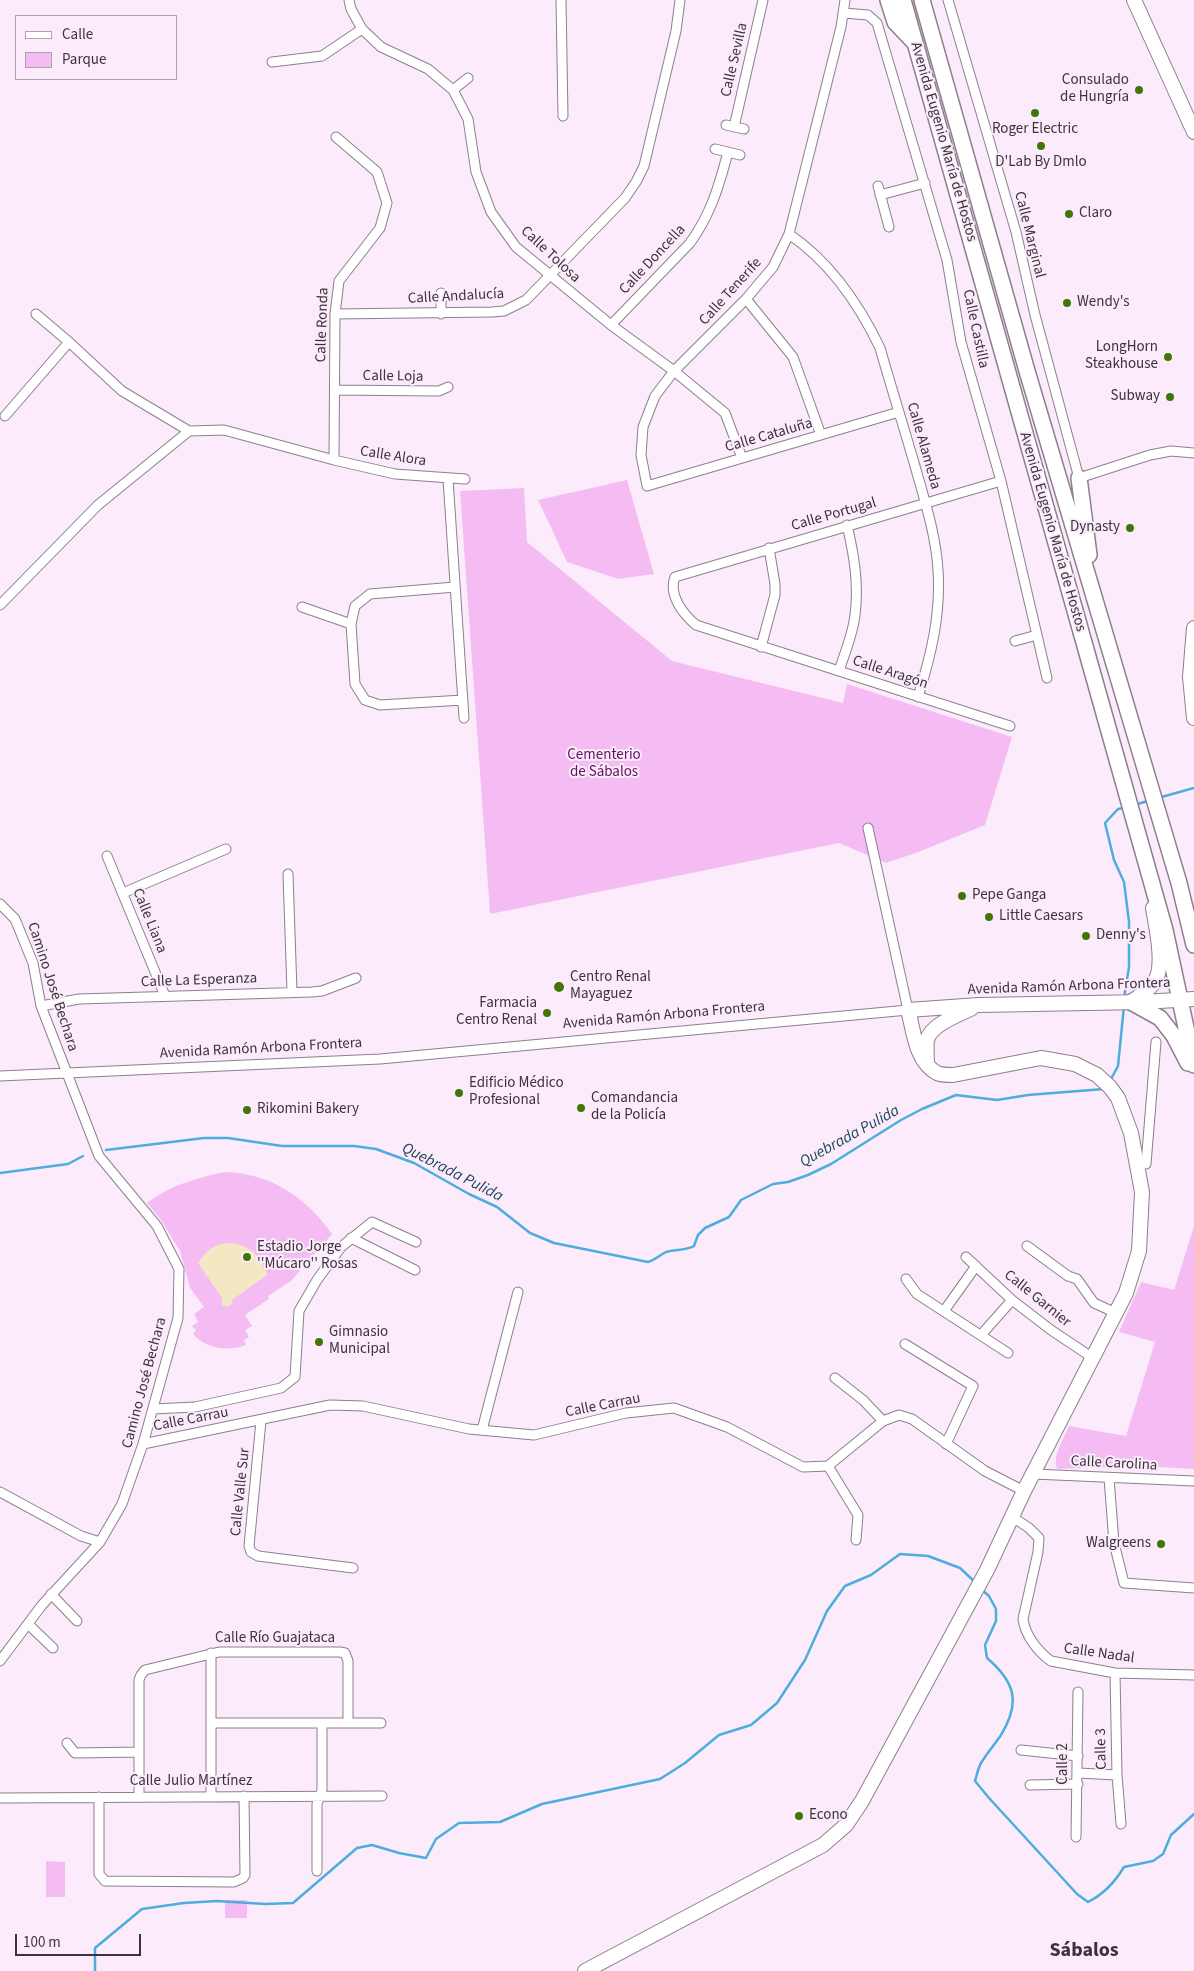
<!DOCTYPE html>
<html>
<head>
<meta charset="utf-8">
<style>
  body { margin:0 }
  #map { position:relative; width:1194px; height:1971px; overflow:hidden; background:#fcecfb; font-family:"Source Sans 3",sans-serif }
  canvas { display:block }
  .legend { position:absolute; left:15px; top:15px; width:162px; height:65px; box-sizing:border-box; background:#fcecfb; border:1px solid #aea2ae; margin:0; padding:6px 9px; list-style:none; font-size:15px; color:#3a343a }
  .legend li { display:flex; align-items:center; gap:10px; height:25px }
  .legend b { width:25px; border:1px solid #aea2ae }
  .scale { position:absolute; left:15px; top:1934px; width:126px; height:22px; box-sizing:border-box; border:2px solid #3a343a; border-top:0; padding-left:6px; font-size:15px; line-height:18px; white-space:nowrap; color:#3a343a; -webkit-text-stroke:4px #fcecfb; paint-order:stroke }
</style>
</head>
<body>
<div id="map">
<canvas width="1194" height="1971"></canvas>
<ul class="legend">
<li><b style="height:6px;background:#fff"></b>Calle</li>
<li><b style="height:14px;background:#f5bcf4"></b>Parque</li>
</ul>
<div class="scale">100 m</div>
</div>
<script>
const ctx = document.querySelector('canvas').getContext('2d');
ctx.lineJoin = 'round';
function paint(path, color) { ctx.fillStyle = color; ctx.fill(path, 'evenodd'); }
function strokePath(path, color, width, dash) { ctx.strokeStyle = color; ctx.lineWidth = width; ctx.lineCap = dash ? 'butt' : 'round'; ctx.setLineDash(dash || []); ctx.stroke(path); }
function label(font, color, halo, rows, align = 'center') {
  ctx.font = font + ' "Source Sans 3",sans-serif'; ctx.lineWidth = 4; ctx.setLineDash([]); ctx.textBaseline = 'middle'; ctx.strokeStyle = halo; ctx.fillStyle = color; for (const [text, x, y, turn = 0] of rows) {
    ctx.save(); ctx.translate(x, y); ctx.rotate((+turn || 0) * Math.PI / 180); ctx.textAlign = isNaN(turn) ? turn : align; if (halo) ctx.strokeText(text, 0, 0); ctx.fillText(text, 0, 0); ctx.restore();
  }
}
const green = new Path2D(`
  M627,480l27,94 -36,5 -51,-17 -29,-62z
  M524,488l3,54 145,119 171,42 4,-19 165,53 -27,88 -69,28 -30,10 -47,-20 -349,71 -30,-423z
  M225,1172c45,1 81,25 107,62l-41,47 -23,15 1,3 -24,16 7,11 -7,4 4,7 -5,3 2,5c-18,7 -40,4 -53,-11l3,-4 -4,-4 6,-4 -4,-8 10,-7 -14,-19 -10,-37 -19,-31 -14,-17c23,-18 50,-25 78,-31z
  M1194,1226v243l-54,-3 -83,3c-5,-13 7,-31 12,-43l57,10 29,-94 -36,-10 22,-50 33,8z
  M46,1861l19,1v35h-19z
  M225,1900h22v18h-22z`);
const sand = new Path2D(`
  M227,1243c22,1 33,11 40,32l-35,25v4l-5,3 -5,-2v-7l-24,-35c8,-12 15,-18 29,-20z`);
const stream = new Path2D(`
  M1158,798l36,-10
  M1134,805l14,-4
  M1124,998l5,-31v-45l-5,-40 -10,-22 -9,-37 13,-14 6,-1
  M1110,1081l8,-15 6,-60
  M106,1150l98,-12h24l54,8h72l22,3 38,14 55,31 28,13 33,26 24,10 94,19c7,-2 12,-7 18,-10 9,-3 19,-1 28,-6l4,-11 7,-7 24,-11 12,-17 32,-16 15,-2 20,-7 23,-11 70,-44 21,-11 34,-14 41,5 31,-5 76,-6
  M0,1173l68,-9 15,-8
  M981,1589l8,7 7,13v12l-11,24 2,13c28,24 34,44 14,77 -6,9 -14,18 -20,28 -3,5 -4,12 -6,18l14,17 88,96 11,8c16,-8 27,-20 36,-35l29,-6 10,-7 8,-19 23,-21
  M95,1971v-23l47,-39 42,-6 33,-2 48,3 28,-1 64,-55 15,-3 27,8 27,5 10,-19 23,-16 41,-1 42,-18 118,-25 25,-16 34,-28 32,-10 26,-22 28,-43 22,-49 18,-25 26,-11 29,-21 28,2 32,12 16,15`);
const street = new Path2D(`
  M349,0l2,9 11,20 19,18 47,22 25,21 15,29 8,53 15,40 25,35 95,78 63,46 51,42 17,45
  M561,0l2,116
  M845,0l-4,27 -52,207 -16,33 -27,32 -72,72 -19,25 -12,31 -2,28 6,31 252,-74
  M948,0l68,232 19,83 44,163 71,-23 21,-4 23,2
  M843,13l25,2 9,8 70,237 14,82 40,139 46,197
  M272,62l50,-6 40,-27
  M453,90l15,-12
  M726,125l18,4
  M734,127l29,-127
  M715,149l25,6
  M878,186l11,41
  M880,195l45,-12
  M789,234c41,28 70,70 91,114 12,42 25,83 37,125 9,32 19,64 21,97 3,45 -7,85 -20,127
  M441,293v21
  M746,299l47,58 28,78
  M36,314l33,28 53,49 67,40
  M335,314l157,-2 12,-1 22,-11 99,-102 11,-16 8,-16 32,-135 4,-31
  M611,325l79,-82c21,-29 29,-57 38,-91
  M336,390l103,1 9,-4
  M5,416l64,-74
  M334,460l1,-146 4,-33 41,-53 7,-25 -10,-31 -41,-35
  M448,479l16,239
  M1001,481l-326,96c-7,18 8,37 21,48l314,101
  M455,587l-85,7 -15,12 -4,18 4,60 10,16 15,5 83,-5
  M0,605l98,-100 91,-74 35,-1 110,30 61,14 70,5
  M302,607l49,17
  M1015,641l22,-6
  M761,647l14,-52v-11l-6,-36
  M839,671c6,-19 14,-37 16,-56 4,-31 -1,-60 -8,-90
  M107,856l58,140
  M288,874l4,118
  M123,893l103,-44
  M0,904l15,15 18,44 8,43 58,150 58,70 22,43 -1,49 -35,126 -21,60 -22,38 -58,63 -42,56
  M41,1006l38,-7 233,-7 10,-1 34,-13
  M0,1076l380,-17 528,-49 -40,-182
  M1146,1164l10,-122
  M351,1238l64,32
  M1027,1246l41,30 9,3 17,24 22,10
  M966,1257l46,43 39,30 42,28
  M906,1279l11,15 91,59
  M944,1311l32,-45
  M981,1335l31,-35
  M905,1344l68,42 -27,58
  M835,1378l28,22 20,21
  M153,1409l42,-2 86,-19 14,-11 4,-66 18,-31 24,-33 31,-25 44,20
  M261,1421l-12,125 2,6 7,4 95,12
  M482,1430l36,-138
  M143,1444l187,-39 33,1 106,23 65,6 92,-22 48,-5 53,19 76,40 25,-1 55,-45 16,-6 13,4 73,52 39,20
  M828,1466l30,49 -2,25
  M1033,1474l161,7
  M1109,1478l5,65 10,40 70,5
  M0,1492l81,44 19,6
  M1011,1516l18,12 10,10 -1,14 -15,67c2,16 15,33 28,42l64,12 79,2
  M51,1594l26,27
  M28,1624l25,24
  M211,1653v143
  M1115,1673l2,102 4,49
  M211,1723h170
  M67,1743l8,10 64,-1
  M1021,1750l57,6
  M1078,1773l39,2
  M1030,1785l48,-1
  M139,1796v-116l2,-5 4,-5 74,-18h121l5,1 3,8v62
  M99,1797v77l6,7 129,1 9,-4 2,-3 -1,-79
  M0,1798l382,-2
  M1076,1837l2,-145
  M317,1871v-67l5,-14v-67`);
const primary = new Path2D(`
  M1134,0l60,132
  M1194,628l-4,49 4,41
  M1131,1002c8,-6 19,-12 24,-21 10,-16 1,-54 -2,-73
  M927,1065c0,-8 -1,-17 0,-25 4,-16 32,-25 45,-32
  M585,1971l238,-126 23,-20 16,-24 125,-231 37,-79 102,-198 13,-42 3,-59 -11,-59 -13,-35 -8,-11 -13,-12 -22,-11 -34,-6 -88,17c-5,0 -12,0 -16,-2 -22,-12 -23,-42 -29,-63l71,-5 163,-3 52,-3`);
const highway = new Path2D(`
  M888,0l7,22 19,20
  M903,0l262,930 29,135
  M922,0l105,371 152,512 15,62
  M1079,478l10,77
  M1131,1002l29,16 14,18 14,27`);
const markers = [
  [1139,90,5,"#3f7605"],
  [1035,113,5,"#3f7605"],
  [1041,146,5,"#3f7605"],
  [1069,214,5,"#3f7605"],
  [1067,303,5,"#3f7605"],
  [1168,357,5,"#3f7605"],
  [1170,397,5,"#3f7605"],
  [1130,528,5,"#3f7605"],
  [962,896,5,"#3f7605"],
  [989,917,5,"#3f7605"],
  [1086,936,5,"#3f7605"],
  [559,987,6,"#3f7605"],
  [547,1013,5,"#3f7605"],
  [459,1093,5,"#3f7605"],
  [581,1108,5,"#3f7605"],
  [247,1110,5,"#3f7605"],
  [247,1257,5,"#3f7605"],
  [319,1342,5,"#3f7605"],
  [1161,1544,5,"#3f7605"],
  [799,1816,5,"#3f7605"]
];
const streetNames = [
  ["Calle Sevilla",735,60,-77],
  ["Avenida Eugenio María de Hostos",943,142,74],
  ["Calle Marginal",1029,235,76],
  ["Calle Tolosa",550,255,43],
  ["Calle Doncella",653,260,-47],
  ["Calle Tenerife",731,292,-48],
  ["Calle Andalucía",456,297,-3],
  ["Calle Ronda",323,325,-88],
  ["Calle Castilla",975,329,78],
  ["Calle Loja",393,377,1],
  ["Calle Cataluña",769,436,-16],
  ["Calle Alameda",923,446,74],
  ["Calle Alora",393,457,9],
  ["Calle Portugal",834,515,-16],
  ["Avenida Eugenio María de Hostos",1052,532,74],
  ["Calle Aragón",890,673,18],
  ["Calle Liana",149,921,68],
  ["Calle La Esperanza",199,981,-2],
  ["Camino José Bechara",52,987,72],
  ["Avenida Ramón Arbona Frontera",1069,987,-2],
  ["Avenida Ramón Arbona Frontera",664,1016,-5],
  ["Avenida Ramón Arbona Frontera",261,1049,-3],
  ["Calle Garnier",1037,1299,39],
  ["Camino José Bechara",145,1383,-75],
  ["Calle Carrau",603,1406,-11],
  ["Calle Carrau",191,1420,-11],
  ["Calle Carolina",1114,1464,3],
  ["Calle Valle Sur",241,1492,-84],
  ["Calle Río Guajataca",275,1639],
  ["Calle Nadal",1099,1654,8],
  ["Calle 3",1102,1749,-91],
  ["Calle 2",1064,1764,-90],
  ["Calle Julio Martínez",191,1782]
];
const poiNames = [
  ["Consulado",1129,81,"right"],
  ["de Hungría",1129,98,"right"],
  ["Roger Electric",1035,130,"center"],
  ["D'Lab By Dmlo",1041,163,"center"],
  ["Claro",1079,214],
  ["Wendy's",1077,303],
  ["LongHorn",1158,348,"right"],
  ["Steakhouse",1158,365,"right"],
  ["Subway",1160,397,"right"],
  ["Dynasty",1120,528,"right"],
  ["Pepe Ganga",972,896],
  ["Little Caesars",999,917],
  ["Denny's",1096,936],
  ["Centro Renal",570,978],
  ["Mayaguez",570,995],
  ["Farmacia",537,1004,"right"],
  ["Centro Renal",537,1021,"right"],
  ["Edificio Médico",469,1084],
  ["Profesional",469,1101],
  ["Comandancia",591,1099],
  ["de la Policía",591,1116],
  ["Rikomini Bakery",257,1110],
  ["Estadio Jorge",257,1248],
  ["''Múcaro'' Rosas",257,1265],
  ["Gimnasio",329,1333],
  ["Municipal",329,1350],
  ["Walgreens",1151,1544,"right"],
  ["Econo",809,1816]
];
const parkNames = [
  ["Cementerio",604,756],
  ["de Sábalos",604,773]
];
const waterNames = [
  ["Quebrada Pulida",850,1137,-29],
  ["Quebrada Pulida",452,1173,27]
];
const districtNames = [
  ["Sábalos",1084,1952]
];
paint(green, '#f5bcf4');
paint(sand, '#f2e8c3');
strokePath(stream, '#4daddd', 2.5);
strokePath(street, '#8d7f8d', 11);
strokePath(primary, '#8d7f8d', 16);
strokePath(highway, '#8d7f8d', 18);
strokePath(street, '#fff', 9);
strokePath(primary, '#fff', 14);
strokePath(highway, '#fff', 15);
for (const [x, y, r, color] of markers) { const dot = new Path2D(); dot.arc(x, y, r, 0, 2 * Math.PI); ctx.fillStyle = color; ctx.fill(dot); strokePath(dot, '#fcecfb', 2); }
label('15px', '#3a343a', '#fcecfb', streetNames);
label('15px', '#3a343a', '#fcecfb', poiNames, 'left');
label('15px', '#601362', '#fcecfb', parkNames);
label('italic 16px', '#1e465b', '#fcecfb', waterNames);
label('bold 20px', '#3a343a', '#fcecfb', districtNames);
</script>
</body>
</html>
